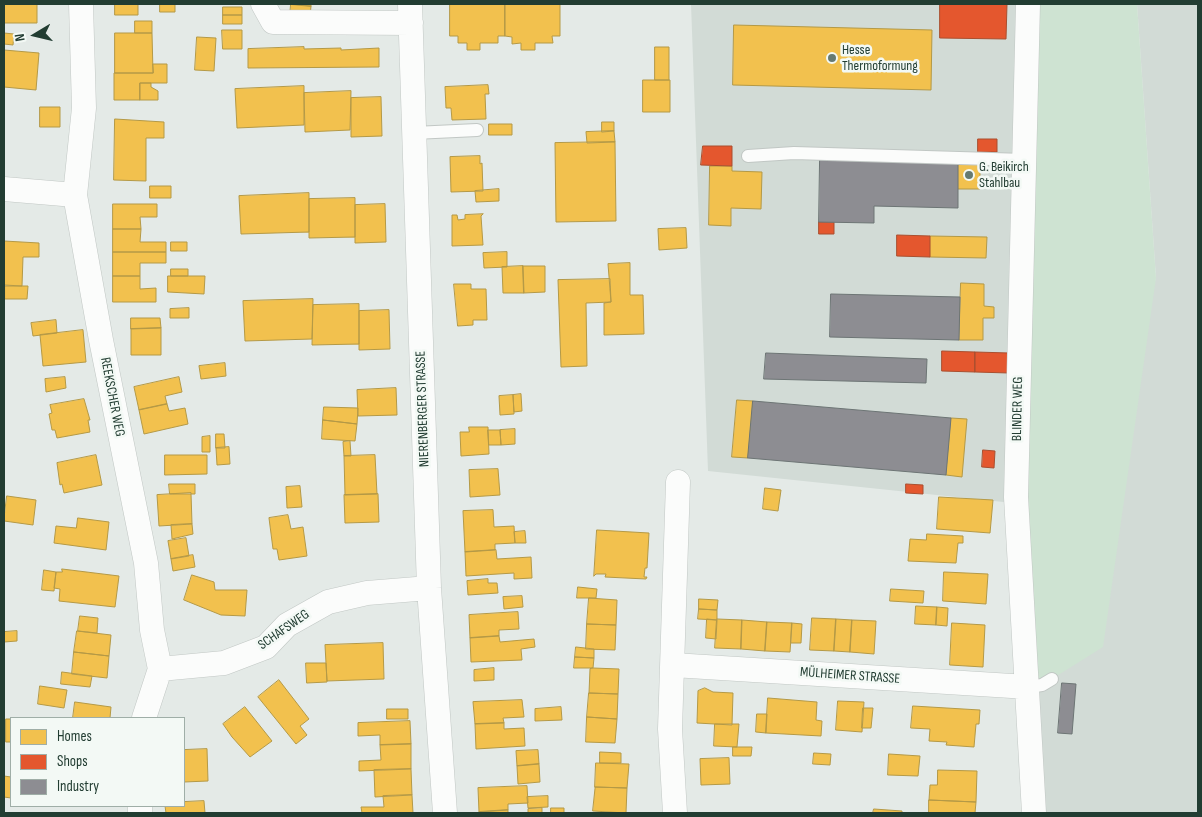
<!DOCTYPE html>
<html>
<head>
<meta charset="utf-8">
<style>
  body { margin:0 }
  #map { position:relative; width:1202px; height:817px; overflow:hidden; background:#e4eae7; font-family:"Sofia Sans Condensed",sans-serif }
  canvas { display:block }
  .frame { position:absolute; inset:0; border:5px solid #223d32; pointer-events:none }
  .legend { position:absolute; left:10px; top:717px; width:175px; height:90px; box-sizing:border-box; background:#f3f9f5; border:1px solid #9faea7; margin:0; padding:6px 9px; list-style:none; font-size:15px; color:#223d32 }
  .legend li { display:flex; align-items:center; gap:10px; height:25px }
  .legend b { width:25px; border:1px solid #9faea7 }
  .north { position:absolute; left:10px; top:10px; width:50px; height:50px; -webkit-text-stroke:4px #f3f9f5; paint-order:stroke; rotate:261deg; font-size:14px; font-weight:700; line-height:20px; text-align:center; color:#223d32 }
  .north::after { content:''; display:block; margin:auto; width:18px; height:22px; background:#223d32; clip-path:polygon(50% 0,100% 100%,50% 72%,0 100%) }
</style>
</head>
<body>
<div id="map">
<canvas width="1202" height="817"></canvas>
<div class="frame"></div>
<ul class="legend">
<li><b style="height:14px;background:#f2c14e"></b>Homes</li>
<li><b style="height:14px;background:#e4572e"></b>Shops</li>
<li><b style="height:14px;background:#8d8d92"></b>Industry</li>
</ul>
<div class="north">N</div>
</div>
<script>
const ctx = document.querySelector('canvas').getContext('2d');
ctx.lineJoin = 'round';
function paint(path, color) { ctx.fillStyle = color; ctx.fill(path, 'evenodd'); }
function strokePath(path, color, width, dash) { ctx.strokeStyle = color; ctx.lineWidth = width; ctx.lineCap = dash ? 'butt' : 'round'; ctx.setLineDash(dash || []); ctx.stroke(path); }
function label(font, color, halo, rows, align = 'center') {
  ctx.font = font + ' "Sofia Sans Condensed",sans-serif'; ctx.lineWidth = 5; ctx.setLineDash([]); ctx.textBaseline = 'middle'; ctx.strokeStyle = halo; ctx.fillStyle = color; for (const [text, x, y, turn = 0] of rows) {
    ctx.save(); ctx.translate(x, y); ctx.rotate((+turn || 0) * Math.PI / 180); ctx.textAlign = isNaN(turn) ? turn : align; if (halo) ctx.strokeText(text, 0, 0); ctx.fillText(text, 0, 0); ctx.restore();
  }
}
const built = new Path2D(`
  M691,4h336l-14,499 -305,-32z
  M1137,4h61v809h-152l-26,-114 136,-421z`);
const green = new Path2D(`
  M1027,4h110l19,274 -53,369 -83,52z`);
const homes = new Path2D(`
  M7,4h30v19h-33v-18z
  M115,4h23v11h-23z
  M160,4h15v8h-15z
  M287,4h24v2z
  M291,4l20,2 -1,11h-20z
  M450,4h55v32h-7v7h-18v7h-13v-7h-9v-7h-8z
  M505,4h55v32h-8l1,7h-18v7h-14v-7l-9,1v-7l-7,-1z
  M223,7h19v8h-19z
  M223,15h19v9h-19z
  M135,21h17v12h-17z
  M734,25l198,5 -1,60 -198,-5z
  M222,30h20v19h-19z
  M4,33l10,1 -1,11 -9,-1z
  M115,33h37l1,40h-38z
  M197,37l19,1 -2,33 -19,-1z
  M304,47v2l37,-1v2l38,-2v19l-131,1v-19z
  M655,47h14v33h-14z
  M4,50l35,3 -3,37 -32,-3z
  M153,64h14v19h-27v17h-26v-27h39z
  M643,80h27v32h-27z
  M140,83h11v4l7,4v9h-18z
  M488,85l1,9h-4l1,25 -34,1 -1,-12h-5l-1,-21z
  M304,86v39l-67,3 -2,-39z
  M351,91l-1,39 -45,2 -1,-39z
  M381,97l1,39 -31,1v-39z
  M40,107h20v20h-20z
  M115,119l49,3v16h-18v43l-32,-1z
  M602,122h12v9l-12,1z
  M489,124h23v11h-23z
  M614,131l1,11 -28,1 -1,-11z
  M615,142l1,79 -60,1 -1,-79z
  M480,156v8l2,-1 1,28 -32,1 -1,-35z
  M958,162h22v27h-22z
  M710,166h22v5l30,1 -1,37 -30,-1v18l-22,-1z
  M150,186h21v12h-21z
  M499,189v12l-23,1 -1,-11z
  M309,193v39l-68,2 -2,-38z
  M355,198v39l-46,1v-39z
  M113,204h44v13h-17l1,12h-28z
  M385,204l1,38 -31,1v-38z
  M483,214l-2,2 2,29 -31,1v-31h5l1,5 7,-1v-4z
  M686,228l1,20 -28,2 -1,-21z
  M113,229h28l-1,13h26v10h-53z
  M930,236l57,1 -1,21 -56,-1z
  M4,241l35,2v14h-16l-1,29 -18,-1z
  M171,242h16v9h-16z
  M113,252h53v11h-26v13h-27z
  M507,252v15l-23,1 -1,-15z
  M630,263v32h13l1,39 -40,1v-32l7,-1 -3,-38z
  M523,266h22v26l-21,1z
  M523,266l1,27h-21l-1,-26z
  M171,269h17v7h-17z
  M113,276h27v13l16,-1v14h-43z
  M168,276h37l-1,18 -36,-2z
  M610,279l1,23 -25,1 1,63 -26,1 -3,-87z
  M961,283l23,1v22l10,1v11h-11v22h-24z
  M454,284h17v5h15l1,31h-14v5l-15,1z
  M5,286h23l-1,13h-22z
  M313,299l-1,40 -67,2 -2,-40z
  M359,304v40l-47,1 1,-40z
  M189,308v10h-19v-9z
  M389,310l1,39 -31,1v-39z
  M131,318h29l1,10 -30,1z
  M56,320l1,13 -24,3 -2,-13z
  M161,328v27h-30v-26z
  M83,330l3,32 -43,4 -3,-31z
  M225,363l1,13 -25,3 -2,-13z
  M65,377l1,11 -20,4 -1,-13z
  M179,377l3,15 -17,4 2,8 -28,6 -5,-23z
  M396,388l1,27 -39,1 -1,-26z
  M521,394l1,17 -8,1 -1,-17z
  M513,395l1,19 -14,1 -1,-19z
  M84,399l6,21h-2l2,12 -33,6 -2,-8h-3l-3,-16 3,-1 -2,-8z
  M737,400l16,1 -5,57 -16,-1z
  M167,404l2,7 16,-3 3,16 -44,10 -5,-24z
  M324,407l34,1 -1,16 -34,-4z
  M951,418l16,1 -5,58 -16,-2z
  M323,420l34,4 -2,17 -33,-2z
  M469,427h19l1,27 -28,2 -1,-24h9z
  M515,429v15l-14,1 -1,-15z
  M488,430h12l1,15h-12z
  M216,434h8l1,14h-9z
  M210,436v16h-8v-15z
  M350,441l1,15h-7l-1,-14z
  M229,447l1,17 -13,1 -1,-17z
  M96,455l6,30 -38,8 -2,-9 -2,1 -3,-22z
  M165,455h42v19l-42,1z
  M375,455l2,39 -32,1 -1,-39z
  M498,469l2,26 -30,2 -1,-27z
  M169,484h26v10h-25z
  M300,486l2,21 -15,1 -1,-21z
  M765,488l16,2 -3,21 -15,-2z
  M191,493l1,31 -33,2 -2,-31z
  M378,494l1,28 -34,1 -1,-28z
  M7,496l29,4 -3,25 -29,-4z
  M939,497l54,3 -3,33 -53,-4z
  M493,510l1,17 20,-1 1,17 -20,1v6l-30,2 -2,-41z
  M288,515l3,14 12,-2 4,29 -28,4 -2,-11h-4l-4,-31z
  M78,518l31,4 -3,28 -52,-7 2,-17 20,2z
  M192,524l1,10 -21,5 -1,-14z
  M597,530l52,3 -2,35h-2l-1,9h3l-1,2 -41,-2 1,-3h-10l-2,2z
  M525,531l1,12h-11l-1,-11z
  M927,534l36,2v7h-5l-2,20 -48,-2 2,-22 16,1z
  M186,538l3,18 -18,3 -3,-18z
  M496,550l1,9 34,-2 1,21 -18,1v-6l-48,3 -1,-24z
  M193,555l2,12 -22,4 -2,-12z
  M62,569l57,7 -4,31 -56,-6 1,-12 -6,-1 2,-16h6z
  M44,570l12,2 -2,19 -12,-1z
  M944,572l44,2 -2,30 -43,-3z
  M192,575l22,7 1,8h32l-2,26 -24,-1 -37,-15z
  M488,579v4h9l1,10 -30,2 -1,-14z
  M578,587l19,2 -1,9h-19z
  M891,589l33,2 -1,12 -33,-2z
  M522,596l1,11 -19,2 -1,-12z
  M589,598l28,2 -1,25 -29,-1z
  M699,599l19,1 -1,10 -18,-1z
  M916,606l21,1 -1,18 -21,-1z
  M937,607l11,1 -1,18 -11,-1z
  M699,609l18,1v10l-19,-1z
  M518,612l1,17 -20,1v6l-29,2 -1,-23z
  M80,616l18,2 -1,15 -19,-2z
  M812,618l24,1 -2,32 -24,-1z
  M707,619l10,1 -1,19 -10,-1z
  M717,619l25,1 -1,29 -26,-1z
  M836,619l16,1 -2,32 -16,-1z
  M742,620l25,2 -2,29 -24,-2z
  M852,620l24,1 -2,33 -24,-2z
  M767,622l25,1 -2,29 -25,-1z
  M792,623l10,1 -1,19h-10z
  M952,623l33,2 -2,42 -33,-2z
  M587,624l29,1 -1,25 -29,-1z
  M17,631v10l-13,1v-10z
  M77,631l34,4 -2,21 -35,-4z
  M499,636l1,6 34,-3 1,8 -14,2 1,11 -51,2 -1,-24z
  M383,643l1,36 -57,2 -2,-36z
  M576,647l18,2v9l-19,-1z
  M74,652l35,4 -2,22 -35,-4z
  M575,657l19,1 -1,10h-19z
  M306,663h20l1,19 -20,1z
  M494,668v12l-20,1v-11z
  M593,668l26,1 -1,25 -29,-1 1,-24z
  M62,672l30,4 -2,11 -29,-3z
  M279,680l30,39 -9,7 7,9 -11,9 -38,-47z
  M40,686l27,4 -3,18 -26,-4z
  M705,688l8,4 20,1 -1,32 -35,-2 1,-32z
  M589,693l29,1 -1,25 -30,-2z
  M768,698l49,4 -1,18 6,1 -1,15 -55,-3z
  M522,700l2,17 -21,1 1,5 -29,1 -2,-22z
  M838,701l26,1 -2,30 -26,-2z
  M75,702l36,5 -1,11h-37z
  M913,706l67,4 -1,14h-3l-2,23 -28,-2 1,-3 -18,-1 1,-12 -19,-1z
  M245,707l27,34 -22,16 -18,-20 -9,-13z
  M561,707l1,13 -27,1v-12z
  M863,708h10l-2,20h-9z
  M387,709h21v10h-21z
  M757,714h10l-1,19 -10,-1z
  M587,717l30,2 -2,24 -29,-1z
  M6,719h5v23h-5z
  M410,721l1,23 -31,1v-10l-22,1v-13z
  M504,723v6l20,-1 1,18 -49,3 -1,-25z
  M715,724h24l-2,23 -23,-1z
  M411,744v25l-52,2v-10l22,-1 -1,-15z
  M733,747h19l-1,9h-18z
  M207,749l1,32 -24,1v-32z
  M538,750l1,14 -22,2 -1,-15z
  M600,752l21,1v10h-21z
  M814,753l17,1 -1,11 -17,-1z
  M889,754l31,2 -2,20 -30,-1z
  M729,758l1,26 -29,1 -1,-26z
  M596,763l33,1 -2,24 -32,-1z
  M539,764l1,18 -22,2 -1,-18z
  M411,769l1,26 -37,2 -1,-27z
  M938,770l39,1 -1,31 -47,-2 1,-15h7z
  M4,776l7,1v21l-7,-1z
  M527,786l1,17 -20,1v6l-29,2 -1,-24z
  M595,788v-1l32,1 -1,25 -33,-2z
  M412,795l1,18h-51l-1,-6h23l-1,-11z
  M548,796v11l-20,1 -1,-11z
  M929,800l47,2 -1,11h-46z
  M204,801l1,12h-39l-1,-7h19v-4z
  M542,808v5h-14v-4z
  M551,808h13v5h-13z
  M874,809l28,2v2h-29z
  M508,810v3h-29v-1z`);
const shops = new Path2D(`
  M940,4h67l-1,35 -66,-1z
  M978,139h19v13h-19z
  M703,146h29v20l-31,-1z
  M819,222h15v12h-15z
  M897,235l33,1v21l-33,-1z
  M942,351l33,1v20l-33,-1z
  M975,352l34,1v20l-34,-1z
  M983,450l12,1 -1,17 -12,-1z
  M906,484l17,1v9l-17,-1z`);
const industry = new Path2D(`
  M820,159l138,3v46l-84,-2v17l-55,-1z
  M831,294l129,3 -1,43 -129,-3z
  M766,353l161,6 -1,24 -162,-4z
  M753,401l198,17 -5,57 -198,-17z
  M1062,683l14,1 -4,50 -14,-1z`);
const service = new Path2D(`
  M414,133l63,-3
  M748,156l46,-3 231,7
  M1028,687l14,-2 10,-6`);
const minor = new Path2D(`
  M81,4l3,104 -9,87 26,145 45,223 6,67 8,39 -16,49
  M263,4l10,18 138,1
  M410,4l19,584 16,225
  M1028,4l-12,493 18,316
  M4,189l71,6
  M673,665l355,22
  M160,669l64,-6 42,-16 21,-22 41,-23 39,-9 62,-5
  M140,813v-7
  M675,813l-5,-84 8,-247`);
const rail = new Path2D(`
  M1198,813v-1`);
const markers = [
  [832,58,5,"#667a71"],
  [969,175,5,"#667a71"]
];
const poiNames = [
  ["Hesse",842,50],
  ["Thermoformung",842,66],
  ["G. Beikirch",979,167],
  ["Stahlbau",979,183]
];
const streetNames = [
  ["REEKSCHER WEG",112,397,79],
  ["NIERENBERGER STRASSE",423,409,-92],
  ["BLINDER WEG",1018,409,-89],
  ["SCHAFSWEG",284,630,-35],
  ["MÜLHEIMER STRASSE",850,676,4]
];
paint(built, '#d2dbd6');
paint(green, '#cee3d2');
paint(homes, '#f2c14e');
strokePath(homes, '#b49946', 1);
paint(shops, '#e4572e');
strokePath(shops, '#aa4f2f', 1);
paint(industry, '#8d8d92');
strokePath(industry, '#6d7575', 1);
strokePath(service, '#c1c7c4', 14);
strokePath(minor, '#c1c7c4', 25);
strokePath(service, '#fbfcfb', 12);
strokePath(minor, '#fbfcfb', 24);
strokePath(rail, '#c7cbc9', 4, [10, 5]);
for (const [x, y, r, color] of markers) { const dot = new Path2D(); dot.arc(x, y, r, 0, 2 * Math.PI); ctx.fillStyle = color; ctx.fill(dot); strokePath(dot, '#f3f9f5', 2); }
label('14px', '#223d32', '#f3f9f5', poiNames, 'left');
label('14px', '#223d32', '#f3f9f5', streetNames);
</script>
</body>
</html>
